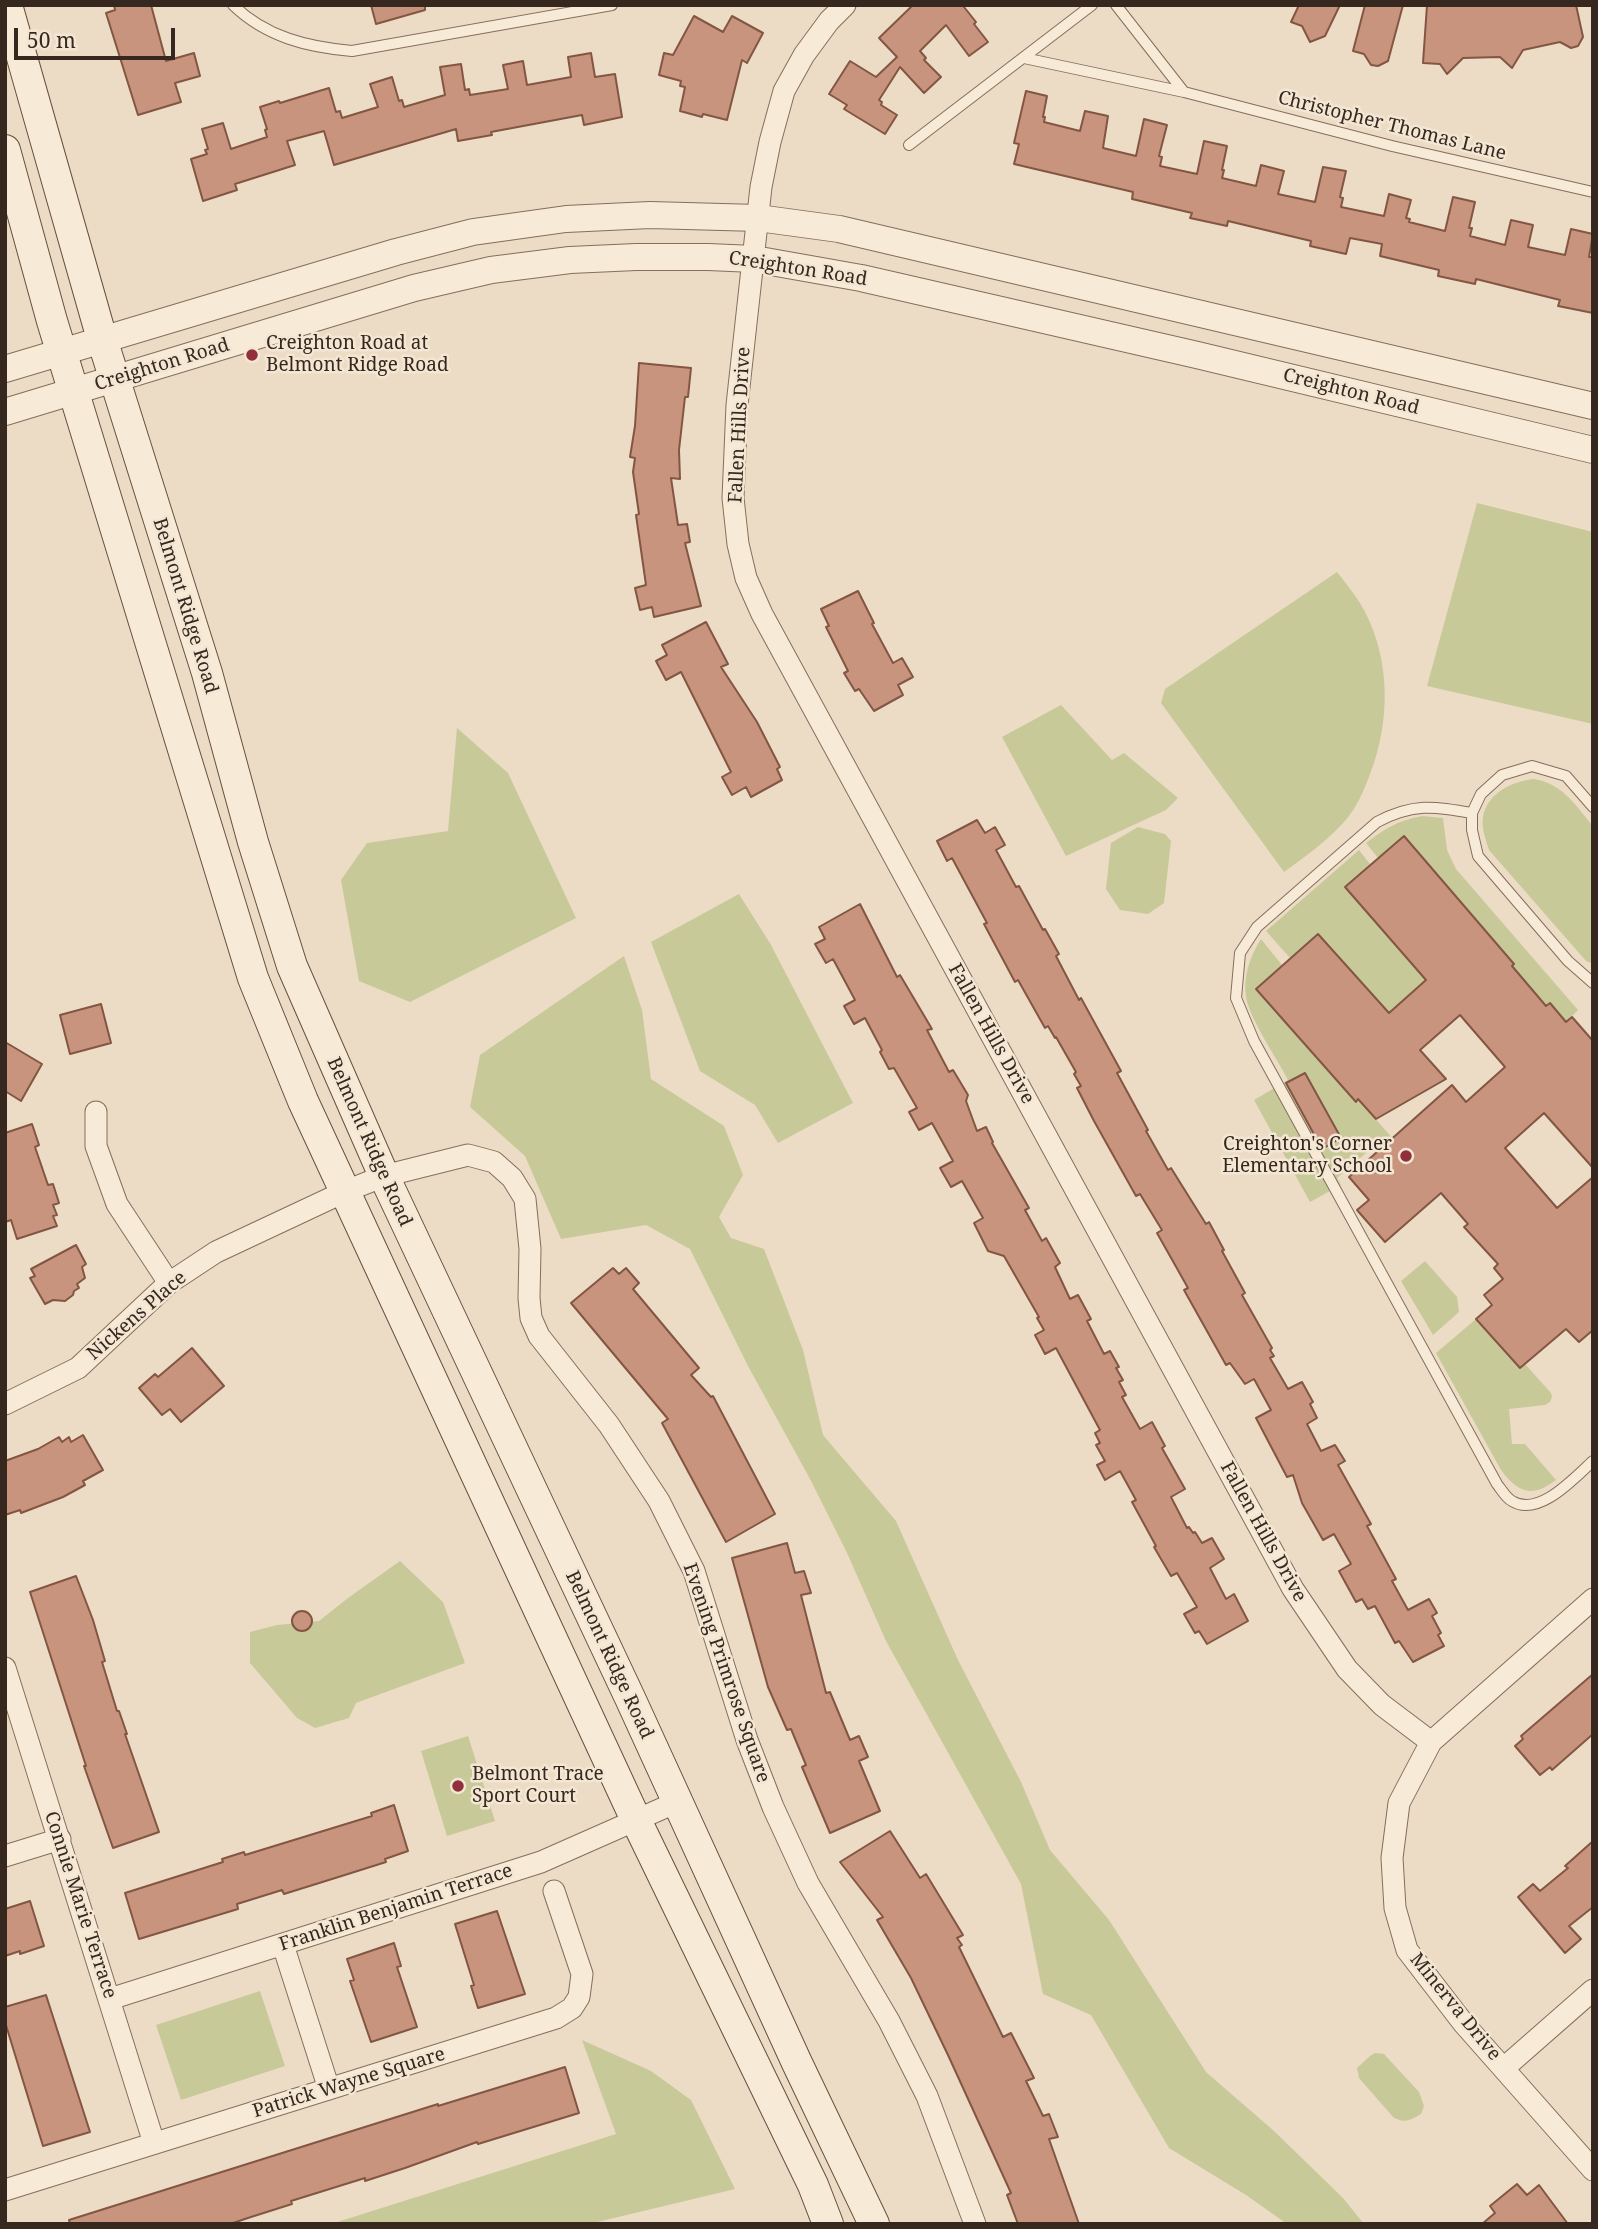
<!DOCTYPE html>
<html>
<head>
<meta charset="utf-8">
<style>
  body { margin:0 }
  #map { position:relative; width:1598px; height:2229px; overflow:hidden; background:#ecdcc5; font-family:"Noto Serif",serif }
  canvas { display:block }
  .frame { position:absolute; inset:0; border:7px solid #36281f; pointer-events:none }
  .scale { position:absolute; left:14px; top:28px; width:161px; height:32px; box-sizing:border-box; border:4px solid #36281f; border-top:0; padding-left:9px; font-size:21px; line-height:24px; white-space:nowrap; color:#36281f; -webkit-text-stroke:5px #f3e7d4; paint-order:stroke }
</style>
</head>
<body>
<div id="map">
<canvas width="1598" height="2229"></canvas>
<div class="frame"></div>
<div class="scale">50 m</div>
</div>
<script>
const ctx = document.querySelector('canvas').getContext('2d');
ctx.lineJoin = 'round';
function paint(path, color) { ctx.fillStyle = color; ctx.fill(path, 'evenodd'); }
function strokePath(path, color, width, dash) { ctx.strokeStyle = color; ctx.lineWidth = width; ctx.lineCap = dash ? 'butt' : 'round'; ctx.setLineDash(dash || []); ctx.stroke(path); }
function label(font, color, halo, rows, align = 'center') {
  ctx.font = font + ' "Noto Serif",serif'; ctx.lineWidth = 5; ctx.setLineDash([]); ctx.textBaseline = 'middle'; ctx.strokeStyle = halo; ctx.fillStyle = color; for (const [text, x, y, turn = 0] of rows) {
    ctx.save(); ctx.translate(x, y); ctx.rotate((+turn || 0) * Math.PI / 180); ctx.textAlign = isNaN(turn) ? turn : align; if (halo) ctx.strokeText(text, 0, 0); ctx.fillText(text, 0, 0); ctx.restore();
  }
}
const green = new Path2D(`
  M1477,503l116,29v192l-166,-38z
  M1337,572c8,10 16,20 23,31 29,48 31,108 14,160 -7,20 -15,42 -29,58 -18,20 -40,36 -61,51l-123,-169 4,-14z
  M1061,705l51,55 12,-7 54,45 -12,12 -100,46 -64,-119z
  M457,728l51,45 68,145 -166,84 -51,-21 -18,-101 26,-37 81,-12z
  M1534,779c29,5 40,25 59,47v138l-7,-3 -97,-111c-3,-10 -8,-22 -6,-33 4,-24 30,-36 51,-38z
  M1422,816l21,2 4,32 9,19 122,141 -12,12 -16,-19 -4,3 -34,-40 2,-3 -110,-127 -26,22 -12,-15c18,-14 33,-23 56,-27z
  M1138,827l27,7 6,7 -7,62 -16,11 -28,-4 -14,-21 5,-46z
  M1359,850l11,14 -24,23 80,93 -37,33 -71,-79 -28,24 -24,-27z
  M739,894l32,51 82,158 -75,40 -23,-38 -55,-34 -49,-129z
  M1261,939l21,26 -26,24 99,113 3,-3 44,50 -15,12 -14,-14 -36,31 4,7 -31,17 -56,-102 34,-20c-11,-22 -38,-60 -42,-83 -3,-20 4,-41 15,-58z
  M624,956l18,54 9,69 73,47 19,49 -24,42 12,21 33,11 39,101 20,85 73,86 62,139 63,122 29,68 59,70 97,152 68,59 69,67 21,26h-77l-41,-29 -77,-47 -78,-133 -48,-21 -22,-110 -135,-243 -39,-88 -37,-74 -62,-113 -58,-117 -44,-24 -85,14 -36,-83 -55,-49 10,-52z
  M1425,1261l32,36 2,15 -26,23 -32,-54z
  M1476,1319l44,49 5,-4 26,29 1,4 -2,5 -5,3 -36,4 3,35h13l31,36c-24,18 -38,13 -55,-10l-65,-117z
  M400,1561l43,41 22,61 -109,40 -7,15 -34,10 -18,-10 -47,-55v-31l27,-7 42,-4 29,-23z
  M468,1736l27,85 -48,15 -26,-85z
  M260,1991l25,75 -104,34 -25,-75z
  M582,2040l69,31 40,29 44,89 -146,35h-258l285,-90z
  M1375,2053l9,1 35,38 5,14 -3,8c-10,6 -17,10 -28,3l-34,-39 -2,-10 13,-12z`);
const building = new Path2D(`
  M114,5h37l15,56 28,-8 6,23 -25,7 6,19 -43,13 -32,-102 9,-3z
  M371,5h54v5l-49,14z
  M913,5h52l-1,2 12,15 -2,2 14,18 -19,14 -23,-31 -26,26 6,7 -2,2 17,17 -17,16 -24,-26 -21,33 3,2 -1,3 16,10 -12,19 -41,-25 3,-4 -18,-11 21,-33 26,16 21,-20 -18,-19z
  M1299,5h41l-15,31 -15,6 -8,-16 -11,-4z
  M1365,5h38l-15,56 -10,5 -7,-1 -7,-11 -11,-3z
  M1427,5h149l7,32 -5,9 -7,2 -11,-6 -37,8 -11,18 -12,-11 -37,1 -16,16 -7,-10 -17,-1z
  M694,16l29,16 9,-16 31,17 -16,30 -5,-3 -15,60 -24,-6 -1,3 -22,-6 5,-24 -5,-1 1,-5 -22,-6 5,-22 9,2z
  M591,53l4,24 20,-3 7,43 -38,8 -2,-10 -91,17 1,3 -34,6 -2,-12 -122,36 -10,-34 -37,10 8,24 -60,19 2,6 -34,11 -12,-42 16,-5 -2,-4 3,-1 -6,-20 21,-6 8,26 36,-12 -2,-7 2,-1 -7,-22 19,-6 1,2 49,-15 7,24 4,-1 2,7 36,-11 -8,-23 22,-7 7,24 3,-1 2,7 41,-12 -5,-28 21,-3 4,26 4,-1 1,6 38,-6 -5,-24 20,-4 4,24 44,-8 -3,-20z
  M1026,91l21,5 -4,21h2l-1,5 36,9 5,-20 23,5 -5,32 33,8 8,-37 23,6 -8,31 3,1 -2,9 37,8 7,-33 23,5 -5,24h2l-2,8 34,8 5,-21 23,6 -6,23 37,8 8,-35 23,4 -6,26 3,1 -2,9 43,9 5,-22 22,6 -5,18 4,1 -1,3 36,9 8,-34 22,5 -6,26h3l-2,8 35,9 6,-25 22,5 -5,22 37,8 6,-26 22,5 -4,23h4v56l-35,-7 2,-6 -84,-21 -1,5 -37,-8 1,-6 -59,-14 2,-12 -32,-6 -4,16 -36,-8 1,-5 -83,-20 -1,5 -37,-8 2,-5 -60,-14 1,-7 -119,-28 5,-20 -5,-1z
  M639,363l52,5 -3,29h-3l-6,53 1,29 -9,-1 7,47 9,-1 3,18 -5,1 16,63 -47,11 -2,-10 -12,3 -5,-22 11,-3 -10,-70 3,-1 -6,-42 2,-14 -5,-1 5,-31z
  M858,591l16,32 -2,1 21,39 9,-5 11,19 -15,8 5,10 -29,16 -15,-22 -4,2 -11,-18 4,-2 -22,-44 3,-1 -8,-17z
  M706,622l22,42 -7,3 36,55 23,45 -3,2 5,11 -31,17 -5,-10 -14,8 -10,-18 9,-5 -50,-100 -15,8 -10,-19 11,-6 -5,-10z
  M977,820l8,13 10,-6 10,18 -9,5 20,37 3,-1 24,44 2,-1 14,25 -3,2 23,44 2,-2 40,73 -4,2 31,57 -2,1 22,39 3,-2 35,56 3,-2 15,28 -2,1 23,42 -3,2 30,53 -2,2 4,6 -4,2 18,31 14,-7 11,20 -3,2 7,14 -10,6 14,27 14,-6 10,16 -7,4 33,59 -4,2 29,53 -4,2 16,29 21,-11 8,14 -5,3 9,17 -3,2 6,11 -31,16 -14,-21 -4,2 -20,-37 -7,3 -6,-10 -6,3 -17,-31 12,-7 -17,-30 -11,6 -21,-37 -9,-28 -6,2 -31,-59 15,-8 -17,-31 -9,5 -15,-21 -4,2 -42,-75 4,-2 -31,-55 5,-3 -22,-36 -4,2 -42,-75 -17,-33 4,-2 -7,-12 2,-2 -20,-35 -1,1 -7,-12 -3,2 -27,-48 -3,2 -31,-58 3,-1 -35,-65 -5,3 -10,-20z
  M1404,836l110,128 -2,2 34,40 4,-3 16,19 6,-5 21,24v127l-49,-55 -39,35 52,60 36,-31v153l-14,12 -13,-13 -46,39 -44,-49 16,-14 -8,-10 19,-16 -9,-11 4,-4 -34,-37 4,-3 -27,-31 -56,49 -28,-32 12,-10 -20,-23 103,-92 14,17 39,-35 -45,-52 -40,35 26,29 -70,40 -18,-20 -2,3 -100,-113 62,-55 71,79 37,-33 -81,-93z
  M860,904l37,73 3,-2 32,54 -5,1 22,42 4,-2 15,25 -2,6 11,30 9,-4 7,15 -1,1 37,65 -4,2 17,31 4,-3 14,25 -5,4 15,32 8,-4 13,24 -4,2 17,33 6,-3 9,16 -3,1 7,12 -4,2 7,13 -4,2 18,32 12,-7 13,24 -3,2 23,41 -14,8 16,31 2,-1 4,6 2,-1 7,11 10,-5 12,21 -14,9 16,31 8,-5 14,27 -41,23 -8,-13 -4,2 -11,-19 13,-7 -20,-34 -6,3 -17,-29 2,-1 -24,-44 4,-2 -16,-29 -15,9 -8,-15 8,-4 -9,-16 4,-2 -5,-10 5,-3 -44,-82 -11,6 -10,-19 9,-5 -7,-12 2,-1 -35,-61 -16,-5 -14,-28 9,-5 -21,-37 -11,6 -11,-19 13,-7 -21,-38 -13,7 -10,-18 8,-4 -23,-40 -5,1 -9,-17 2,-2 -17,-32 -11,6 -10,-18 11,-6 -22,-41 -7,4 -11,-19 10,-5 -6,-12z
  M101,1004l10,39 -41,11 -10,-39z
  M5,1042l37,22 -21,37 -16,-10z
  M1305,1073l36,65 -19,11 -36,-66z
  M32,1124l7,21 -4,2 13,38 5,-1 6,19 -6,2 4,10 -4,1 4,10 -40,13 -6,-19 -6,2v-89z
  M76,1245l10,19 -4,3 3,11 -8,6 2,4 -5,3 -1,4 -8,6 -12,-1 -8,4 -15,-26 5,-2 -4,-7z
  M613,1268l6,6 7,-6 13,15 -6,6 66,79 -8,7 20,22 2,-1 62,118 -49,28 -64,-119 6,-4 -97,-116z
  M192,1348l32,38 -43,36 -11,-13 -8,6 -23,-27 16,-14 3,3z
  M83,1435l20,35 -20,11 2,4 -22,12 -42,16 -1,-3 -15,5v-54l33,-12 21,-12 3,5 7,-5 2,5z
  M787,1543l8,30 9,-2 7,22 -10,2 25,98 4,-1 20,48 9,-4 9,21 -9,4 21,50 -50,22 -28,-66 4,-2 -15,-36 -4,1 -19,-43 -36,-129z
  M76,1576l17,44 12,41 -3,1 15,49h2l8,23h-2l34,98 -46,16 -29,-82h2l-56,-174z
  M292 1621a10 10 0 1 1 20 0a10 10 0 1 1-20 0Z
  M1593,1674v60l-41,36 -2,-3 -10,8 -25,-29 8,-7 -2,-3z
  M394,1805l14,46 -23,8 1,3 -38,12 -64,20 -2,-4 -45,14 1,5 -99,30 -14,-46 98,-31 -1,-3 22,-7 1,3 127,-39 -1,-3z
  M890,1831l30,47 6,-4 37,61 -6,3 5,7 -3,2 44,90 8,-4 23,45 -8,3 17,35 6,-2 9,23 -9,2 30,85h-61l-11,-29 4,-2 -63,-138 -37,-77 -34,-58 6,-3 -43,-55z
  M1593,1841v66l-24,19 12,13 -16,14 -47,-56 15,-13 7,7 28,-23 -3,-2z
  M30,1901l14,45 -24,8v-3l-15,5v-47z
  M497,1911l28,83 -47,14 -7,-22 3,-1 -19,-61z
  M394,1943l7,23 -4,1 20,60 -46,15 -21,-61 4,-1 -7,-21z
  M46,1995l44,137 -47,14 -38,-124v-15z
  M565,2067l14,46 -101,31 -1,-2 -72,26 -40,13v-3l-74,23 1,3 -41,13 -21,7h-160l-1,-4 369,-116v2z
  M1517,2184l10,11 12,-10 29,39h-86l13,-11 -5,-7z`);
const service = new Path2D(`
  M233,5c33,32 74,42 119,46l260,-46
  M1116,5l68,87 208,54 201,46
  M1024,58l160,34
  M909,145l183,-140
  M1593,807l-27,-31 -34,-10 -30,9 -21,19 -9,19v17l6,26 90,105 25,22
  M1472,813c-38,-7 -59,-10 -95,9l-120,105 -17,26 -4,45 18,43 243,443c4,5 9,14 15,17 27,17 63,-24 81,-40`);
const minor = new Path2D(`
  M845,5l-16,16 -25,34 -20,36 -14,51 -9,45 -24,218 -4,93 5,46 8,34 16,36 531,975 54,80 35,36 49,37
  M96,1112v34l21,58 52,79
  M5,1404l73,-36 91,-85 47,-31 130,-61 38,-15 84,-21 26,7 18,16 13,21 5,50 -1,49 2,20 8,18 70,89 50,76 35,70 53,169 26,67 35,76 81,138 38,75 48,128
  M1593,1599l-162,143 -32,61 -7,55 3,50 12,42 57,74 129,146
  M5,1668l149,475
  M5,1856l55,-17
  M283,1945l46,144
  M110,1999l431,-137 136,-60
  M1504,2068l89,-78
  M5,2190l551,-172 16,-10 7,-11 3,-23 -28,-83`);
const tertiary = new Path2D(`
  M5,369l391,-117 77,-20 93,-13 84,-4 108,3 81,11 754,177
  M5,412l409,-124 77,-18 79,-10 66,-3h72l46,2 107,19 336,77 396,95`);
const secondary = new Path2D(`
  M7,5l95,334 105,334 46,169 39,124 92,210 246,522 167,365 77,161
  M5,150l47,171 201,657 50,123 333,719 177,365 15,39`);
const markers = [
  [252,355,7,"#912f3a"],
  [1406,1156,7,"#912f3a"],
  [458,1786,7,"#912f3a"]
];
const streetNames = [
  ["Christopher Thomas Lane",1392,126,14],
  ["Creighton Road",798,269,9],
  ["Creighton Road",162,365,-17],
  ["Creighton Road",1351,392,14],
  ["Fallen Hills Drive",740,425,-87],
  ["Belmont Ridge Road",185,606,73],
  ["Fallen Hills Drive",991,1034,61],
  ["Belmont Ridge Road",369,1142,66],
  ["Nickens Place",137,1316,-41],
  ["Fallen Hills Drive",1263,1532,61],
  ["Belmont Ridge Road",609,1655,65],
  ["Evening Primrose Square",726,1673,71],
  ["Connie Marie Terrace",80,1905,72],
  ["Franklin Benjamin Terrace",396,1908,-18],
  ["Minerva Drive",1455,2007,51],
  ["Patrick Wayne Square",349,2083,-17]
];
const poiNames = [
  ["Creighton Road at",266,344],
  ["Belmont Ridge Road",266,366],
  ["Creighton's Corner",1392,1145,"right"],
  ["Elementary School",1392,1167,"right"],
  ["Belmont Trace",472,1775],
  ["Sport Court",472,1797]
];
paint(green, '#c8c999');
paint(building, '#c8947d');
strokePath(building, '#835643', 2);
strokePath(service, '#856e5c', 12);
strokePath(minor, '#856e5c', 23);
strokePath(tertiary, '#856e5c', 28);
strokePath(secondary, '#674f3f', 32);
strokePath(service, '#f7ead7', 10);
strokePath(minor, '#f7ead7', 21);
strokePath(tertiary, '#f7ead7', 26);
strokePath(secondary, '#f7ead7', 30);
for (const [x, y, r, color] of markers) { const dot = new Path2D(); dot.arc(x, y, r, 0, 2 * Math.PI); ctx.fillStyle = color; ctx.fill(dot); strokePath(dot, '#f3e7d4', 2.5); }
label('19px', '#36281f', '#f3e7d4', streetNames);
label('19px', '#36281f', '#f3e7d4', poiNames, 'left');
</script>
</body>
</html>
